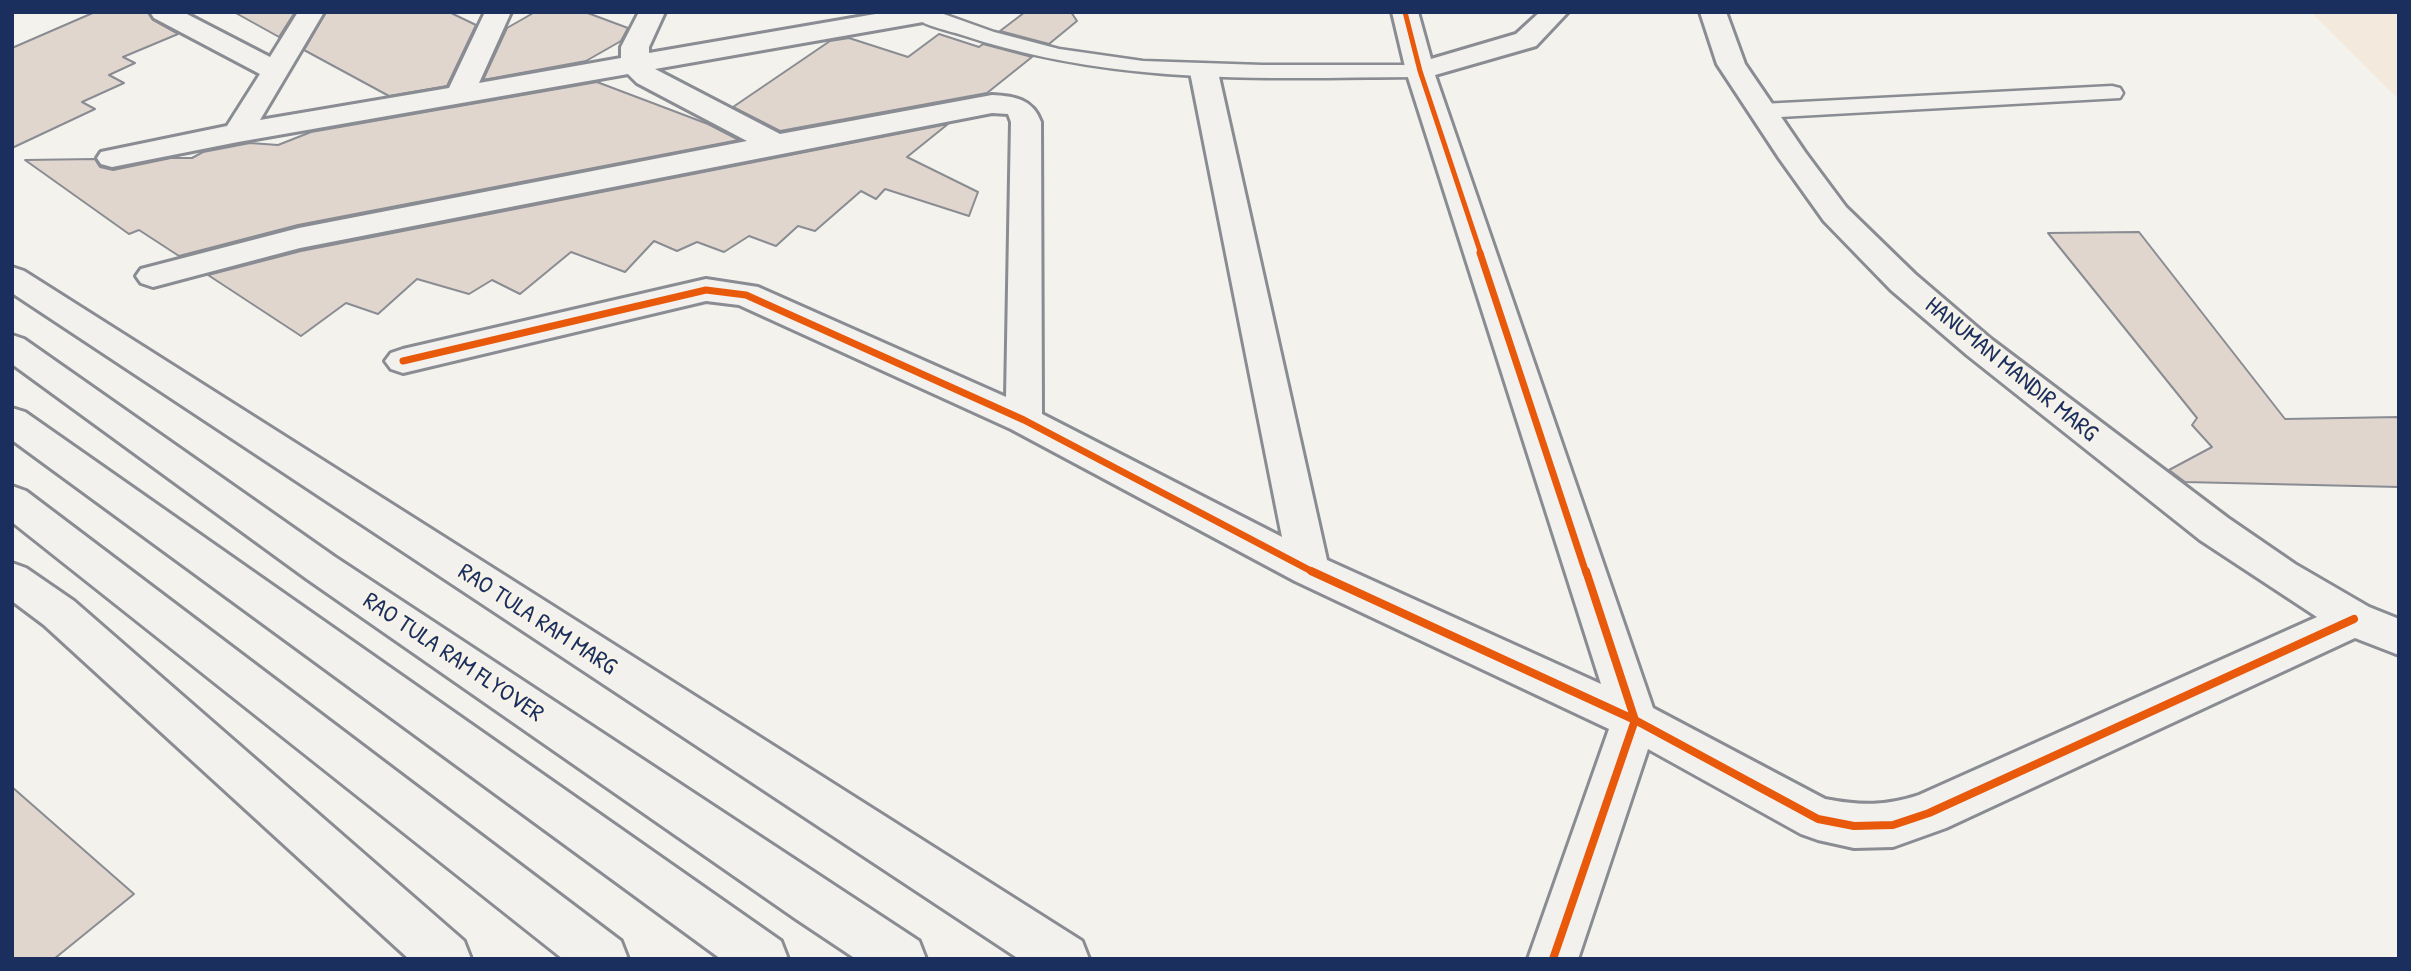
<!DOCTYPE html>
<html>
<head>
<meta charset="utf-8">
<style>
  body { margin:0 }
  #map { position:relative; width:2411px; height:971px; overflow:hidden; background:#f4f2ec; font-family:"Patrick Hand",sans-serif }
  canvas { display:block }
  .frame { position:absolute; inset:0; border:14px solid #1b2f5e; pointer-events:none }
</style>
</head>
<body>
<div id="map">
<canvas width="2411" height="971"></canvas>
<div class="frame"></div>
</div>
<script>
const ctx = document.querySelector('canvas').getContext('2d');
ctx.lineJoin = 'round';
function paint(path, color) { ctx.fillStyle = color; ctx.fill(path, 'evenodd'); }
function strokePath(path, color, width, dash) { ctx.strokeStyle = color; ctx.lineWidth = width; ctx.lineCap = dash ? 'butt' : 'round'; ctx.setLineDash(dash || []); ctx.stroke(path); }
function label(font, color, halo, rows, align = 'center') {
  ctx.font = font + ' "Patrick Hand",sans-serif'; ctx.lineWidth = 5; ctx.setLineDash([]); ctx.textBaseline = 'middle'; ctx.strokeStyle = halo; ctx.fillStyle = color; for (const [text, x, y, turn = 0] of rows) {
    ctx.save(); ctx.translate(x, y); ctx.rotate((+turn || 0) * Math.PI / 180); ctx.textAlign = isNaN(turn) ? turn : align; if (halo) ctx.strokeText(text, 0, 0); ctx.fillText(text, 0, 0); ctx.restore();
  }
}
const built = new Path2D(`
  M2311,12h88v88z`);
const building = new Path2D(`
  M95,12h53l5,8 25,14 -55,23 12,6 -26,12 15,8 -42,19 13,7 -83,39v-100z
  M234,12h61l-16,25z
  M326,12h123l27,13 -29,61 -58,10 -85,-46z
  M535,12h50l43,16 -7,13 -35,20 -103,19 24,-52z
  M1025,12h46l6,9 -28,23 -49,-13z
  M939,34l40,13 4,-3 49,13 -45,36 -207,38 -47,-24 97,-66 19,-3 59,19z
  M597,82l111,42 31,16 -441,85 -119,31 -40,-26 -10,4 -104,-74 70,-1 5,8 13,3 58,-12h21l11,-6 47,-9 28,2 33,-13z
  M948,124l-41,33 71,35 -9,24 -84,-27 -9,10 -15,-8 -46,40 -17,-5 -22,20 -27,-10 -25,16 -27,-10 -20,9 -23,-10 -29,31 -54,-20 -51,42 -28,-14 -23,14 -52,-15 -39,35 -32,-11 -45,33 -93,-61 93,-24z
  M2139,232l146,187 114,-2v70l-214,-5 -16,-12 43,-23 -20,-22 5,-7 -149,-185z
  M12,787l122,107 -80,65h-42z`);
const lane = new Path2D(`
  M909,12h29l56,20 65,17 84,12 119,4h158l8,1 3,5 -3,5 -8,1c-159,1 -304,9 -458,-42 -15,-5 -44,-10 -53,-23z
  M2112,86l8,2 3,5 -3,5 -358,20 -8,-2 -3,-5 3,-5 8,-2z`);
const street = new Path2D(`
  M150,12h33l87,45 28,-45h26l-64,108 189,-32 36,-76h26l-32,71 142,-25v-11l18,-35h26l-16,35v6l238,-41h48l-3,8 -9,2 -268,47 125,65 212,-39c22,1 41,4 49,27l1,292 240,123 -92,-465 4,-6 10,-2 10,2 4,6 109,488 274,124 -195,-613 -14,-59h26l13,47 85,-25 24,-22h28l-32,34 -101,29 218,633 172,91c36,7 60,7 94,-4l398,-178 -117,-77 -233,-185 -76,-65 -67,-69 -45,-63 -62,-94 -17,-52h26l19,52 60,88 41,55 69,67 76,65 237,179 67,46 74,43 30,12v36l-44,-17 -409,190 -53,19 -39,1 -36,-8 -17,-6 -153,-85 -70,210h-50l81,-230 -314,-148 -284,-152 -272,-124 -33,-4 -303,72 -12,-4 -6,-8 6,-8 12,-4 303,-70 52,8 248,110 5,-275 -3,-8 -16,-1 -692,135 -147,39 -12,-4 -5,-7 5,-7 158,-41 448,-87 -110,-58 -9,-9 -390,68 -126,25 -11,-3 -4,-6 4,-6 126,-26 33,-52 -106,-56z
  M12,563l14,5 48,33 390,340 7,18h-62l-365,-334 -32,-24z`);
const primary = new Path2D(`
  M12,267l12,4 1058,670 7,18h-70l-1007,-666z
  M12,486l14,5 595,450 7,18h-65l-551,-437z`);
const highway = new Path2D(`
  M12,335l12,4 311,218 584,384 7,18h-70l-60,-40 -489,-340 -295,-215z
  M12,408l13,4 756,529 7,18h-67l-709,-519z`);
const cyclewayFar2 = new Path2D(`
  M1405,12l15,59 61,183`);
const cyclewayFar1 = new Path2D(`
  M1480,253l106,320
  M403,361l303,-71 40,5 278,125 291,153`);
const cycleway = new Path2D(`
  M1311,571l324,149 183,99 36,7 39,-1 36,-12 425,-194
  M1553,959l82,-239 -49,-149`);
const streetNames = [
  ["HANUMAN MANDIR MARG",2011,370,39],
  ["RAO TULA RAM MARG",537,620,33],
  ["RAO TULA RAM FLYOVER",453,658,34]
];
paint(built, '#f3e9dd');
paint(building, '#e1d6ce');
strokePath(building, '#898c92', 2);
strokePath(lane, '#898c92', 5);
strokePath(street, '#898c92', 6);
strokePath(primary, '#898c92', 6);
strokePath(highway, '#898c92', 6);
paint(lane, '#f2f1ed');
paint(street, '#f2f1ed');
paint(primary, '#f2f1ed');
paint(highway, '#f2f1ed');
strokePath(cyclewayFar2, '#e8590c', 5);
strokePath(cyclewayFar1, '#e8590c', 7);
strokePath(cycleway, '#e8590c', 8);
label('24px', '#1b2f5e', '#f7f3e8', streetNames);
</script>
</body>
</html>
